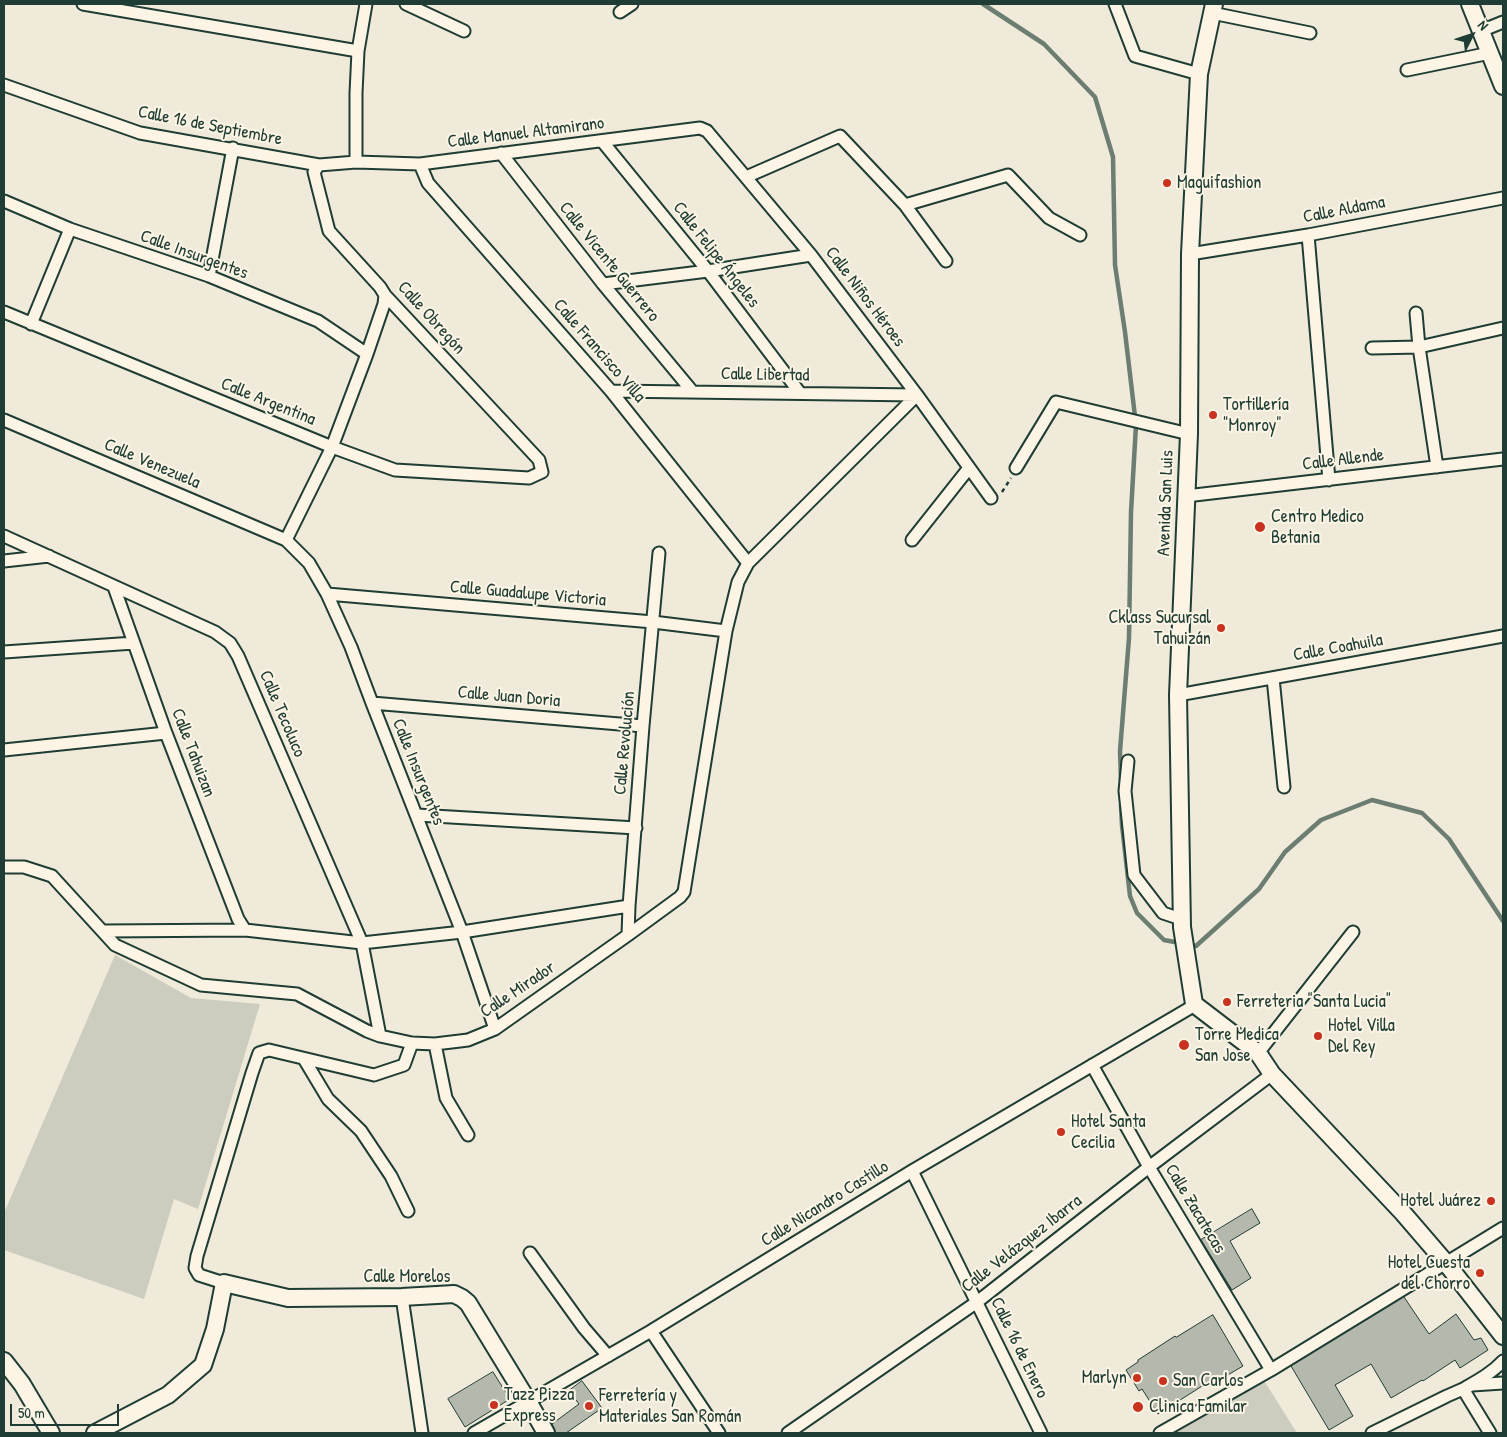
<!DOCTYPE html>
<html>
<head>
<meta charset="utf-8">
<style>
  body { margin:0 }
  #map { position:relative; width:1507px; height:1437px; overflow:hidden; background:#efeada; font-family:"Patrick Hand",sans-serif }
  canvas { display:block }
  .frame { position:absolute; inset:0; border:5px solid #1f3d34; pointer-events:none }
  .north { position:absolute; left:1447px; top:10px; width:50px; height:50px; -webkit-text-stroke:4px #fcf5e5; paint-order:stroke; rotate:49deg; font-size:14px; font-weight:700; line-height:20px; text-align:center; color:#1f3d34 }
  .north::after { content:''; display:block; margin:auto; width:18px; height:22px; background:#1f3d34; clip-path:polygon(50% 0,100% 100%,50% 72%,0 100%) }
  .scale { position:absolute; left:10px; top:1404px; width:109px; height:22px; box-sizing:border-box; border:2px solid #1f3d34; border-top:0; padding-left:6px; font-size:15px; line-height:18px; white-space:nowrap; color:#1f3d34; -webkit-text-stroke:4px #fcf5e5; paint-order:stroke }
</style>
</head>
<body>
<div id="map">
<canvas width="1507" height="1437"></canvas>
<div class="frame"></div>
<div class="north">N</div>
<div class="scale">50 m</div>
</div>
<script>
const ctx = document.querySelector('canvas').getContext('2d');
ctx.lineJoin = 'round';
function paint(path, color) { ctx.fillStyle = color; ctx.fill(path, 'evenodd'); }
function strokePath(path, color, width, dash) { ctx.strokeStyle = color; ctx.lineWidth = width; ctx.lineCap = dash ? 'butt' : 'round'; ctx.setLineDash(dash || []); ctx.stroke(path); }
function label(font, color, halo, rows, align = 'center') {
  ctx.font = font + ' "Patrick Hand",sans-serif'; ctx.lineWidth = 4; ctx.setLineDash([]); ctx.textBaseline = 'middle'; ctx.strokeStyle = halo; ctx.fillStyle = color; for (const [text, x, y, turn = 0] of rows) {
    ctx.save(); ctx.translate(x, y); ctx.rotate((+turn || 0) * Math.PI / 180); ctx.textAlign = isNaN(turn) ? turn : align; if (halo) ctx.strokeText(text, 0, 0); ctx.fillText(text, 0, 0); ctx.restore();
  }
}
const green = new Path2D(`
  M115,955l76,43 69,6 -62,205 -24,-10 -30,100 -140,-49v-37z
  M1261,1376l36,57h-129z`);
const stream = new Path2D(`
  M983,4l61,40 51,53 18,60 2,108 10,67 11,93 -5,87 -2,126 -9,113 1,29
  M1121,805l1,20 8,71 7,17 27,27 16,3
  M1188,945l8,1 63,-57 26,-37 36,-32 51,-20 50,13 27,26 54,82`);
const building = new Path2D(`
  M1252,1209l8,14 -30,18 21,37 -19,12 -31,-50z
  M1404,1297l25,37 27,-20 18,26 7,-2 7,12 -28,18 -5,-8 -32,21 -1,-1 -31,18 -20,-34 -36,21 18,31 -24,14 -38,-64z
  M1213,1315l30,51 -34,20 -2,-3 -49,31 -16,-25 -3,2 -13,-21 12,-8v-2l37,-24 1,1z
  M493,1372l17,27 -45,28 -17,-28z
  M582,1381l20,27 -36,25h-10l-4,-9 27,-20 -10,-13z`);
const path = new Path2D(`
  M1002,492l9,-14`);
const street = new Path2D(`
  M83,4l275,47
  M406,4l58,27
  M1115,4l20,52 64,18
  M620,12l12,-8
  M1212,13l98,20
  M1481,31l22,-9
  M1407,70l83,-17
  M4,85l136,48 179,32 37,-3 64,2 280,-36 7,3 104,124 106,140 74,103
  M602,141l106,130 92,122
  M501,153l102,131 89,107
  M356,162v-69l2,-42 8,-47
  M420,164l8,19 183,208 137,172
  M746,177l94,-41 65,69 41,56
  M4,201l66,28 139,47 109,45 49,33
  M905,205l103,-30 41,43 31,17
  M1308,235l21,245
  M1190,254l118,-19 195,-37
  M209,276l24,-128
  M603,284l105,-13 103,-16
  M4,312l328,135 63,23 134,8 13,-6 -3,-12 -154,-165 -5,-8 -51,-56 -15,-59 5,-7
  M1416,313l3,34 18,120
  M31,324l39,-95
  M1372,348l47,-1 84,-19
  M611,391l306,4
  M4,420l282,120 23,23 18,31 24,53 21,56 90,229 33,97
  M1016,468l40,-66 133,32
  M1186,496l317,-37
  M4,536l211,96 15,11 8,13 124,287 18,93
  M286,540l46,-93 35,-93 17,-50 1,-9
  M912,540l57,-72
  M4,561l45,-5
  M114,587l52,146 72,186 7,11
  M327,594l326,28 73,9
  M4,652l130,-9
  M1273,678l11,109
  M1178,695l325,-59
  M372,703l271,23
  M4,750l162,-17
  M1128,761l-3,30 9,84 29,38 18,6
  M417,815l219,13
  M4,867h20l28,9 63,69 86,40 96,9 70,37 13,5 32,7 23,1 33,-4 27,-11 133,-94 52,-38 4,-5 42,-261 12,-49 10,-19 169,-168
  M103,931l142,-1 117,13 100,-11 167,-26
  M628,935l1,-29 14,-180 16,-173
  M435,1044l11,54 22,37
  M1258,1053l95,-121
  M304,1059l24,40 33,32 30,45 17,35
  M1092,1065l57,102 122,203
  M912,1171l129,262
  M530,1253l54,75 24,28
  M224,1283l-25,-8 -4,-7 2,-12 55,-183 7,-20 10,-3 105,25 30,-10 8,-22
  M402,1297l20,136
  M651,1331l68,102
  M474,1433l177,-102 261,-160 283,-166
  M788,1433l189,-131 172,-135 123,-93
  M1160,1433l111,-63 232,-142
  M1372,1433l75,-37 25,-11 31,-2
  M1490,1433l-27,-44c14,-8 29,-16 40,-28`);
const secondary = new Path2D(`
  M1214,4l-15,70 -9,180 -1,180 -11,261 4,232 12,77 64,49 14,21 131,139 43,50 57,73
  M1470,4l33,82
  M4,1361l18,23 29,49
  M95,1433l73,-38 35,-30 12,-36 9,-46 64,15 114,-1 52,-3 8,4 6,5 61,100 17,30`);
const markers = [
  [1167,183,5,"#c8321e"],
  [1213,415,5,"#c8321e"],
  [1260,527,6,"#c8321e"],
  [1221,628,5,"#c8321e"],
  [1227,1002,5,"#c8321e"],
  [1318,1036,5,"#c8321e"],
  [1184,1045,6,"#c8321e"],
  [1061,1132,5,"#c8321e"],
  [1491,1201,5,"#c8321e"],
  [1480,1273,5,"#c8321e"],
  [1137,1378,5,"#c8321e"],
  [1163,1381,5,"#c8321e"],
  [494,1405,5,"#c8321e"],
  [589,1406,5,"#c8321e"],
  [1138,1407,6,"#c8321e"]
];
const streetNames = [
  ["Calle 16 de Septiembre",210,126,11],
  ["Calle Manuel Altamirano",526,133,-7],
  ["Calle Aldama",1344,210,-11],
  ["Calle Insurgentes",194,255,20],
  ["Calle Felipe Ángeles",716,255,52],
  ["Calle Vicente Guerrero",609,262,51],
  ["Calle Niños Héroes",865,297,53],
  ["Calle Obregón",431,318,48],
  ["Calle Francisco Villa",599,351,49],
  ["Calle Libertad",765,375,1],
  ["Calle Argentina",268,402,22],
  ["Calle Allende",1343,460,-7],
  ["Calle Venezuela",152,464,23],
  ["Avenida San Luis",1166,503,-88],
  ["Calle Guadalupe Victoria",528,594,5],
  ["Calle Coahuila",1338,648,-10],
  ["Calle Juan Doria",509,697,5],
  ["Calle Tecoluco",282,714,67],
  ["Calle Revolución",625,743,-85],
  ["Calle Tahuizan",193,753,69],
  ["Calle Insurgentes",418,772,68],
  ["Calle Mirador",518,990,-34],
  ["Calle Nicandro Castillo",825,1204,-32],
  ["Calle Zacatecas",1195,1209,59],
  ["Calle Velázquez Ibarra",1022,1244,-38],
  ["Calle Morelos",407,1277],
  ["Calle 16 de Enero",1019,1348,64]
];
const poiNames = [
  ["Maguifashion",1177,183],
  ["Tortillería",1223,405],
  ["\"Monroy\"",1223,426],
  ["Centro Medico",1271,517],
  ["Betania",1271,538],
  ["Cklass Sucursal",1211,618,"right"],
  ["Tahuizán",1211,639,"right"],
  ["Ferreteria \"Santa Lucia\"",1237,1002],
  ["Hotel Villa",1328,1026],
  ["Del Rey",1328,1047],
  ["Torre Medica",1195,1035],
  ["San Jose",1195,1056],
  ["Hotel Santa",1071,1122],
  ["Cecilia",1071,1143],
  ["Hotel Juárez",1481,1201,"right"],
  ["Hotel Cuesta",1470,1263,"right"],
  ["del Chorro",1470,1284,"right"],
  ["Marlyn",1127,1378,"right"],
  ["San Carlos",1173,1381],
  ["Tazz Pizza",504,1395],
  ["Express",504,1416],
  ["Ferretería y",599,1396],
  ["Materiales San Román",599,1417],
  ["Clinica Familar",1149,1407]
];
paint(green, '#cccdbf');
strokePath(stream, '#6c7d71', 4.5);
paint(building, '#b5b9ad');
strokePath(building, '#1f3d34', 1);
strokePath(street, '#1f3d34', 15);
strokePath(secondary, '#1f3d34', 20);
strokePath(path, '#1f3d34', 2.5, [4, 4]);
strokePath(street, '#fcf5e5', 11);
strokePath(secondary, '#fcf5e5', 16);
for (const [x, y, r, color] of markers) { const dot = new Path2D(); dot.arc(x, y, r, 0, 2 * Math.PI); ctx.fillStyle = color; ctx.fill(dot); strokePath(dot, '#fcf5e5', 2); }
label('18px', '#1f3d34', '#fcf5e5', streetNames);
label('18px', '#1f3d34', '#fcf5e5', poiNames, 'left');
</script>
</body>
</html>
